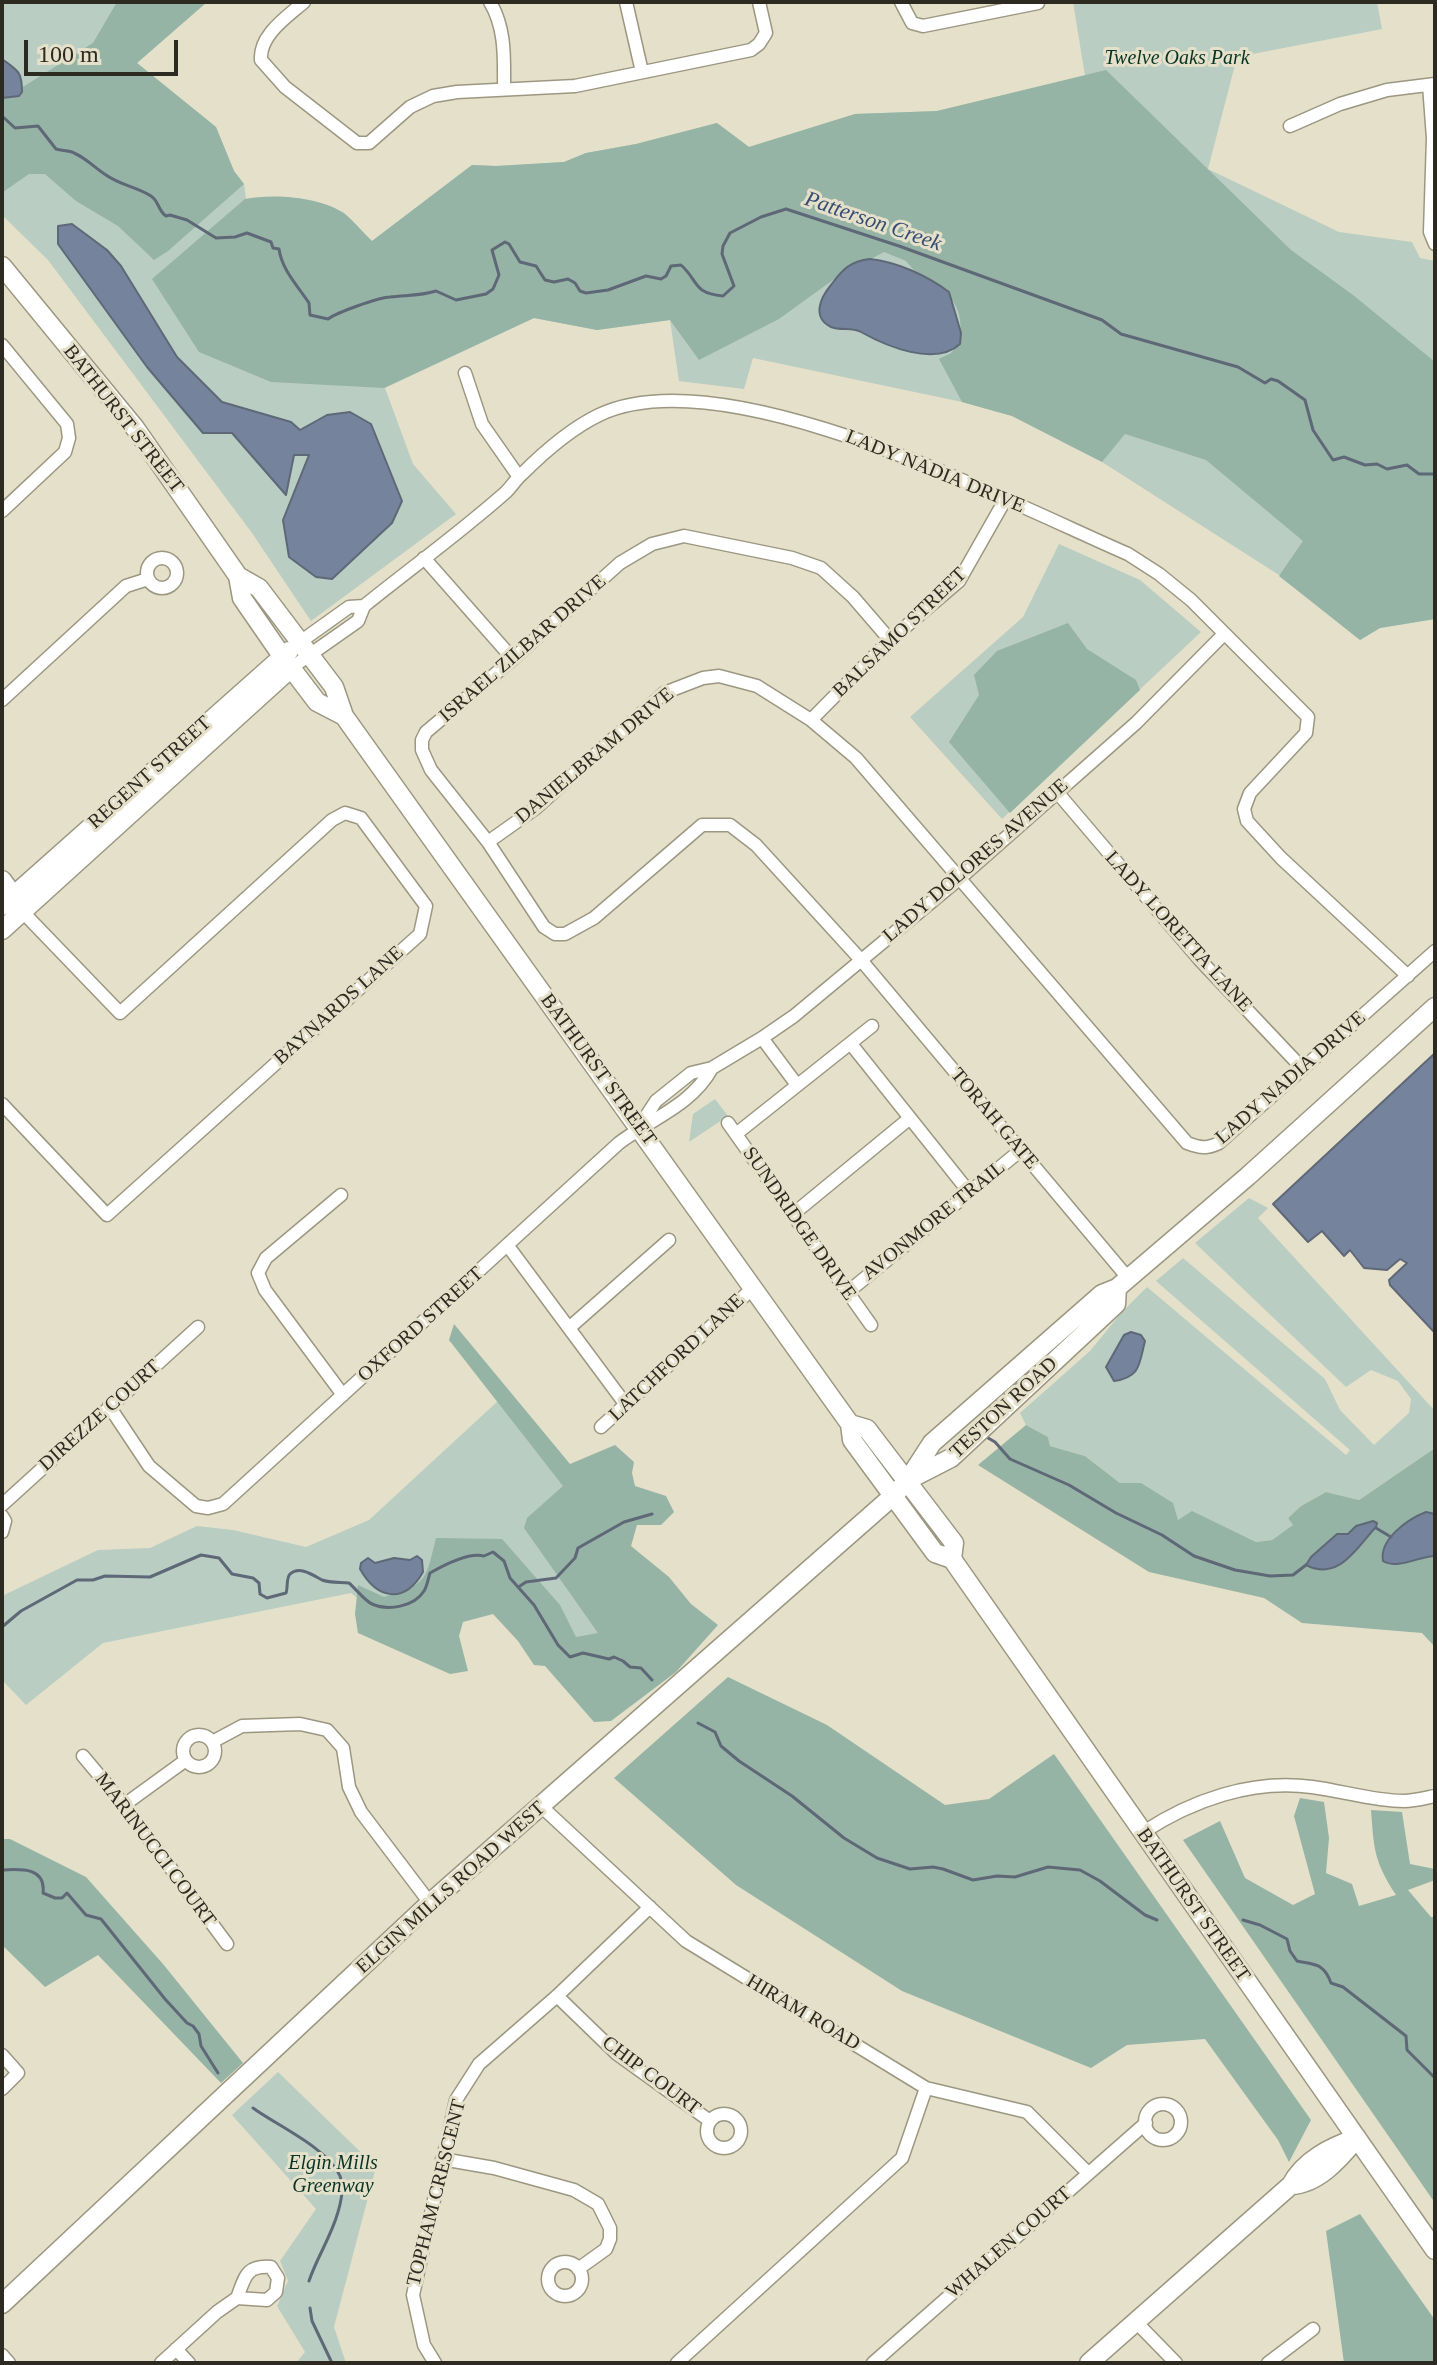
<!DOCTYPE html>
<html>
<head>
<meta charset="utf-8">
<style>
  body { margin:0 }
  #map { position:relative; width:1437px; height:2365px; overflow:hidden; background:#e5e0c9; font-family:Georgia,serif }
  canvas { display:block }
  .frame { position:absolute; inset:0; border:4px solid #2c2a21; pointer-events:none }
  .scale { position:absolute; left:24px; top:40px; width:154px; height:36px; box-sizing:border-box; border:4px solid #2c2a21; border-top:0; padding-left:10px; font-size:24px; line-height:28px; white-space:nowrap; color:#2c2a21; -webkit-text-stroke:6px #e5e0c9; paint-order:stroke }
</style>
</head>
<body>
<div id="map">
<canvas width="1437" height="2365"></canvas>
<div class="frame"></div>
<div class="scale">100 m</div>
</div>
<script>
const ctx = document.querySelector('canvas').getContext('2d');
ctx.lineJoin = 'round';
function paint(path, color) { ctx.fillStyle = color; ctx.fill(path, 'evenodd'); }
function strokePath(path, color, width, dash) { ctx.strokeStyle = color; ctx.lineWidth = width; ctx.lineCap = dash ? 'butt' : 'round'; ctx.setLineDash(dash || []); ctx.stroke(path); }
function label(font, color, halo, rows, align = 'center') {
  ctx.font = font + ' Georgia,serif'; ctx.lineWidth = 6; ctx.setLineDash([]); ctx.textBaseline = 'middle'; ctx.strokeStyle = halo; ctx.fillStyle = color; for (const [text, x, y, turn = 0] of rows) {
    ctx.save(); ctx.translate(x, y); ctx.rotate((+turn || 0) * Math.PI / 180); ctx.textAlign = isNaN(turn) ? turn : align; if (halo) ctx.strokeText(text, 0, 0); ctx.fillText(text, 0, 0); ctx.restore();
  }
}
const green = new Path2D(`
  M2,2h205l-70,61 79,64 18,44 10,13 2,15 54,-1 43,14 29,29 100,-76 24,1 68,-4 22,-9 50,-9 81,-21 32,24 106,-33 82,-3 148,-35 -12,-74h304l5,27 -145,28 -29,112 131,63 73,10 8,16 15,3v358l-55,9 -20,12 -81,-65 -177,-113 -90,-46 -50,-14 -209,-44 -9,31 -65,-8 -9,-61 -73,10 -63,-12 -149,70 28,76 43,50 -145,107 -59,-88 -204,-273 -46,-45z
  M1059,544l81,36 61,52 -199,187 -92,-102 113,-100z
  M715,1099l13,17 -39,26 4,-28z
  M1249,1198l19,10 -10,10 177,193v37l-76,52 -33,-8 -25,14 -13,12 6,7 -22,15 -16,2 -64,-30 -14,8 -37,-37h-21l-35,-27 -35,-10 -2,-9 -22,-12 -6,-12 70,-62 32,-39 25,-25 199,168 4,-5 -194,-169 27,-23 142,121 15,31 34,35 35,-32 2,-14 -13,-18 -27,-11 -25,17 -151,-144z
  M499,1400l206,229 -95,90 -104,-114 -108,26 -47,-38 -248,50 -77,62 -24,-25v-84l96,-46 52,-2 47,-22 36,4 73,17 63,-27z
  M278,2072l98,95 -42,160 12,36h-50l9,-11 -28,-46 11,-25 -8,-20 36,-52 -84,-94z`);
const forest = new Path2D(`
  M117,2h90l-70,61 79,64 18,44 10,13 -76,67 -14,9 -36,-34 -42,-25 -31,-27h-16l-26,18 -1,-2v-90l91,-57z
  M1106,70l185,180 62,45 82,67v257l-55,9 -20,12 -81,-64 24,-35 -97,-81 -81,-26 -23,28 -90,-46 -50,-14 -23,-43c1,-1 11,-5 12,-6 20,-20 7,-67 -22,-65l-23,-27 -22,-9 -47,25 -58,42 -80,41 -29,-40 -73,10 -63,-12 -150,70 -113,-6 -72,-30 -47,-73 93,-80c27,-6 78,-2 100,15 10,8 18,19 27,27l100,-76 24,1 68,-4 22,-9 50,-9 81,-21 32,24 106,-33 82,-3z
  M1068,623l19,26 49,31 4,10 -130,123 -61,-71 30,-47 -5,-20 23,-24z
  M454,1324l116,140 45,-19 19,17 -2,11 3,13 31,10 8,16 -13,13h-24l-6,21 38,31 22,27 27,21 -42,47 -65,49 -17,1 -49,-56 -11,-1 -16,-24 -25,-27 -30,8 -4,14 9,35 -18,3 -92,-41 -3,-19 3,-29 26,12c44,-14 41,-15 52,-59l66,1 58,66 16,32 22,-4 -74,-105 3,-10 36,-32 -114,-146z
  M1026,1425l22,12 2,9 35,10 35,27h21l32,20 5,17 14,-9 64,31 16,-2 21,-15 -5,-7 13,-12 25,-14 33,8 76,-52v199l-13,-14 -120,-10 -38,-25 -115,-26 -171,-107z
  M728,1677l99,48 118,80 44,-6 65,-45 257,366 -22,42 -11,-22 -73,-101 -78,6 -36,23 -189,-77 -166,-106 -122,-107z
  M1300,1798l24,4 5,36 -3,35 26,11 7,22 37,-11c-22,-34 -22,-45 -25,-85l31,2 8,52 25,5v11l-27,10 23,27h4v286l-252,-363 37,-19 25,57 48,27 22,-11 -21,-78z
  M2,1839h8l76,38 77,87 80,99 -22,20 -123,-128 -53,32 -43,-42z
  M1360,2214l75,106v43h-91l-18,-132z`);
const water = new Path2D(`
  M2,59c16,12 20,12 20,33l-3,4 -17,2z
  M72,224l35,26 14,16 56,91 45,45 69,20 9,8 27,-15 23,-3 21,12 31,77 -10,22 -60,56 -16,-2 -27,-20 -6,-37 26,-65h-15l-8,40 -54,-62h-29l-56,-66 -89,-123v-18z
  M870,259c27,3 56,16 79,33l12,41 -1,11c-25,23 -74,2 -99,-12 -9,-5 -21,-1 -30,-5 -20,-10 -10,-30 0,-42 11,-15 19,-24 39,-26z
  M1435,1053v280l-45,-48 -1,-5 18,-17 -7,-4 -13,11 -23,-2 -14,-18 -6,6 -22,-25 -14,11 -35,-38z
  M1131,1332l10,3 4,6c-6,23 -4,36 -31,40l-8,-14 18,-32z
  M1426,1512l9,2v42c-16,0 -37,14 -52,5 -4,-22 25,-42 43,-49z
  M1373,1521l4,2 -1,4c-19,20 -37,55 -70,38l5,-8 26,-23h11l8,-8z
  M417,1556l5,4 1,12c-19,33 -46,27 -63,-3l1,-6 7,-5 7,5 19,-5 16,2z`);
const stream = new Path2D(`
  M2,116l13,12 23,-2 18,23c6,2 13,1 18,4 12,5 21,15 32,22 14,10 31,12 45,21 8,5 7,15 15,20l4,-1 17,5 29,18 19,-1 12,-4 24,9 2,6 6,1c3,21 18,36 30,54l1,12 18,4c10,-7 49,-21 62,-22 16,-2 30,-1 46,-6l20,9 30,-6 7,-5 6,-14 -7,-25 13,-8 4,2 11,18 16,4 9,14 9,2 14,-3 7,4 5,8 6,2 22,-3 38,-14 15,3 5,-3 5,-10 10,-1c18,16 11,28 42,31l11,-10 -12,-32 1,-8 7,-13 31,-16 25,-8 113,37 203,74 19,14 117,33 27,16 6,-4 7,2 27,19 8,30 20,30 11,-3 21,8 12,-1 10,5 20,-4 12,9h16
  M983,1435l12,7 15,17 59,26 47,28 46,22 32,21 41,14 35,6 23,-1 13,-10
  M1376,1528l15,9
  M520,1586l6,-4 30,-4 19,-20 3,-10 46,-26 28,-8
  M2,1627l19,-16 56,-31h16l12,-4 45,1 51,-22 18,3 13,16 21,4 6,5 1,11 7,4 19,-5c2,-5 0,-15 4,-19 10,-9 24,2 32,6 8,3 19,2 27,3 7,6 16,18 23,21 16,7 42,3 52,-13 3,-4 4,-12 6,-18 14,-8 39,-21 54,-17l9,-4 11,9 6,17 24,27 24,40 12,12 13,-4 26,6 5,-2 9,4 7,6 11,1 11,12
  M698,1723l17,9 6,14 18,15 53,35 52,42 33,20 33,11 23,-2 10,2 30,11 24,-4 18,1 33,-10 32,3 20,11 45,34 12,5
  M2,1870c19,-1 44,-3 41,23l12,5h7l5,-5 19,22 15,4 64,80 22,24 6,3 6,8 2,12 17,27
  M1243,1920l17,5 27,14 3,12 7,10c18,4 27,2 34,22l12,4 63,49 1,14 28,28
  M253,2108c23,17 75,40 87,68 4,10 1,26 -2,36 -7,25 -21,45 -29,69
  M310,2308l2,13 20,42`);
const street = new Path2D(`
  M304,2c-17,15 -45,33 -43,58l24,27 72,56h12l41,-36 23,-11 24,-4 118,-6 176,-36 8,-6 7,-11 -7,-31
  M490,2c16,27 14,56 14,87
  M626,2l16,70
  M901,2l11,21 11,3 115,-23
  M1429,85l4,53 -3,94 5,12
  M1290,126l50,-22 47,-14 48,-6
  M2,345l65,79 2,14 -4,14 -63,59
  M465,373l17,51 37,53
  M147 573a15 15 0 1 1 30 0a15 15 0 1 1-30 0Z
  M424,558l89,101
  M890,640l-37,-43 -32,-29 -29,-10 -108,-22 -32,8 -32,19 -107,96 -87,73 -4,8v10l9,20 57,72 56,85 11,7h10l29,-16 108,-93h28l26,20 105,115 267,318
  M300,642l49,-35 15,-1
  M291,668l67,-47 6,-15c47,-38 97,-74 142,-114 6,-6 10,-13 16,-18 23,-23 48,-45 77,-59 125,-60 409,87 529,139l31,20 32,26 117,117 -2,16 -56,60 -6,16 3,12 34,37 127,118
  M2,700l124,-114 22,-7
  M811,720l79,-80 69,-59 46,-81
  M1057,792l142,167 104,110
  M488,842l48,-34 128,-115 39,-15 16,-2 38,10 54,34 45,38 331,385c13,5 20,6 32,0l216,-192
  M762,1038l35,47
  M851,1044l118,148
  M2,1104l105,111 313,-281 6,-28 -65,-88 -16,-5 -13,7 -212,193 -103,-107
  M728,1123l143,202
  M639,1127l17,-26 35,-28 21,-5 50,-30 32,-22 165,-137 177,-156 88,-89
  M736,1134l136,-108
  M341,1195l-75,63 -8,15 7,17 78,105
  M792,1215l118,-97
  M508,1246l118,159
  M848,1292l173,-142
  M569,1328l100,-88
  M109,1406l40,60 47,40 12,2 15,-4 396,-361c33,-25 72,-37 93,-75
  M601,1427l152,-139
  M2,1505l196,-178
  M2,1516l3,5 -3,11
  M183 1751a16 16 0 1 1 32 0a16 16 0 1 1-32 0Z
  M212,1742l30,-16 58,-2 27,6 16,18 6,39 12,25 69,91
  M83,1756l41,49 103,139
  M124,1805l62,-45
  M542,1807l144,134 240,147 101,24 61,61
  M1142,1833c50,-33 110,-54 170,-46 31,4 61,14 92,14 10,0 21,-3 31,-5
  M557,1996l60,58 93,67
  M2,2055l16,18 -16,16
  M1145 2122a18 18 0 1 1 36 0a18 18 0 1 1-36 0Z
  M707 2131a17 17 0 1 1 34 0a17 17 0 1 1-34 0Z
  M442,2159l52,9 80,22 24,14 12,24v11l-4,10 -28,20
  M548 2279a17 17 0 1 1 34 0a17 17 0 1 1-34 0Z
  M1135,2321l41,42
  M176,2349l13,14
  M2,2355l7,8
  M161,2363l56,-51 20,-14 30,2 9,-8 2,-14 -7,-11c-26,-2 -26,11 -34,31
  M435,2363l-11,-18 -11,-50 43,-195 23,-36 78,-68 93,-89
  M677,2363l225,-205 24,-70
  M873,2363l273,-240
  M1268,2363l45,-34`);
const secondary = new Path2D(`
  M2,266l133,162 103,148 4,22 40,58 35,46 27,14
  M238,576l21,12 75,99 10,29 506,708 2,16 83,113 17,6 483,691
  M2,880l18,25
  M2,906l287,-255
  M2,930l289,-262
  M850,1424l17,5 87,114 -2,16
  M910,1479l41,-21 165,-154 1,-16
  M1291,2185c26,-1 48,-25 64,-45
  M2,2304l428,-401 463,-407 15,-16 24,-37 170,-149 15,-6 131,-112 187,-169
  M1089,2363l202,-178c13,-25 40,-38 66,-47`);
const parkNames = [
  ["Twelve Oaks Park",1177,59],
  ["Elgin Mills",333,2164],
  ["Greenway",333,2187]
];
const streetNames = [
  ["BATHURST STREET",123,419,52],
  ["LADY NADIA DRIVE",935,472,22],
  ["BALSAMO STREET",900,633,-44],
  ["ISRAEL ZILBAR DRIVE",523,649,-41],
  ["DANIELBRAM DRIVE",595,756,-40],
  ["REGENT STREET",150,773,-42],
  ["LADY DOLORES AVENUE",976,861,-41],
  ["LADY LORETTA LANE",1178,932,48],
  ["BAYNARDS LANE",339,1006,-42],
  ["BATHURST STREET",598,1070,54],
  ["LADY NADIA DRIVE",1291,1078,-41],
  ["TORAH GATE",994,1119,50],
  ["AVONMORE TRAIL",934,1221,-39],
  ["SUNDRIDGE DRIVE",799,1224,55],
  ["OXFORD STREET",421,1325,-42],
  ["LATCHFORD LANE",677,1358,-43],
  ["TESTON ROAD",1004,1408,-43],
  ["DIREZZE COURT",100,1416,-42],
  ["MARINUCCI COURT",155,1850,53],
  ["ELGIN MILLS ROAD WEST",451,1888,-42],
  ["BATHURST STREET",1193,1905,55],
  ["HIRAM ROAD",803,2013,31],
  ["CHIP COURT",651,2076,37],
  ["TOPHAM CRESCENT",437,2193,-76],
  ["WHALEN COURT",1009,2243,-41]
];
const waterNames = [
  ["Patterson Creek",873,222,19]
];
paint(green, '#b9cdc3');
paint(forest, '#95b4a5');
paint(water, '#75839c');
strokePath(water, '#5f6877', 2);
strokePath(stream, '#5f6877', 3);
strokePath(street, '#9c9781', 15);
strokePath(secondary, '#9c9781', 21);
strokePath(street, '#fff', 12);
strokePath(secondary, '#fff', 18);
label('italic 20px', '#063424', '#e5e0c9', parkNames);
label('20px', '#2c2a21', '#e5e0c9', streetNames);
label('italic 22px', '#364c73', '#e5e0c9', waterNames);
</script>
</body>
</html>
